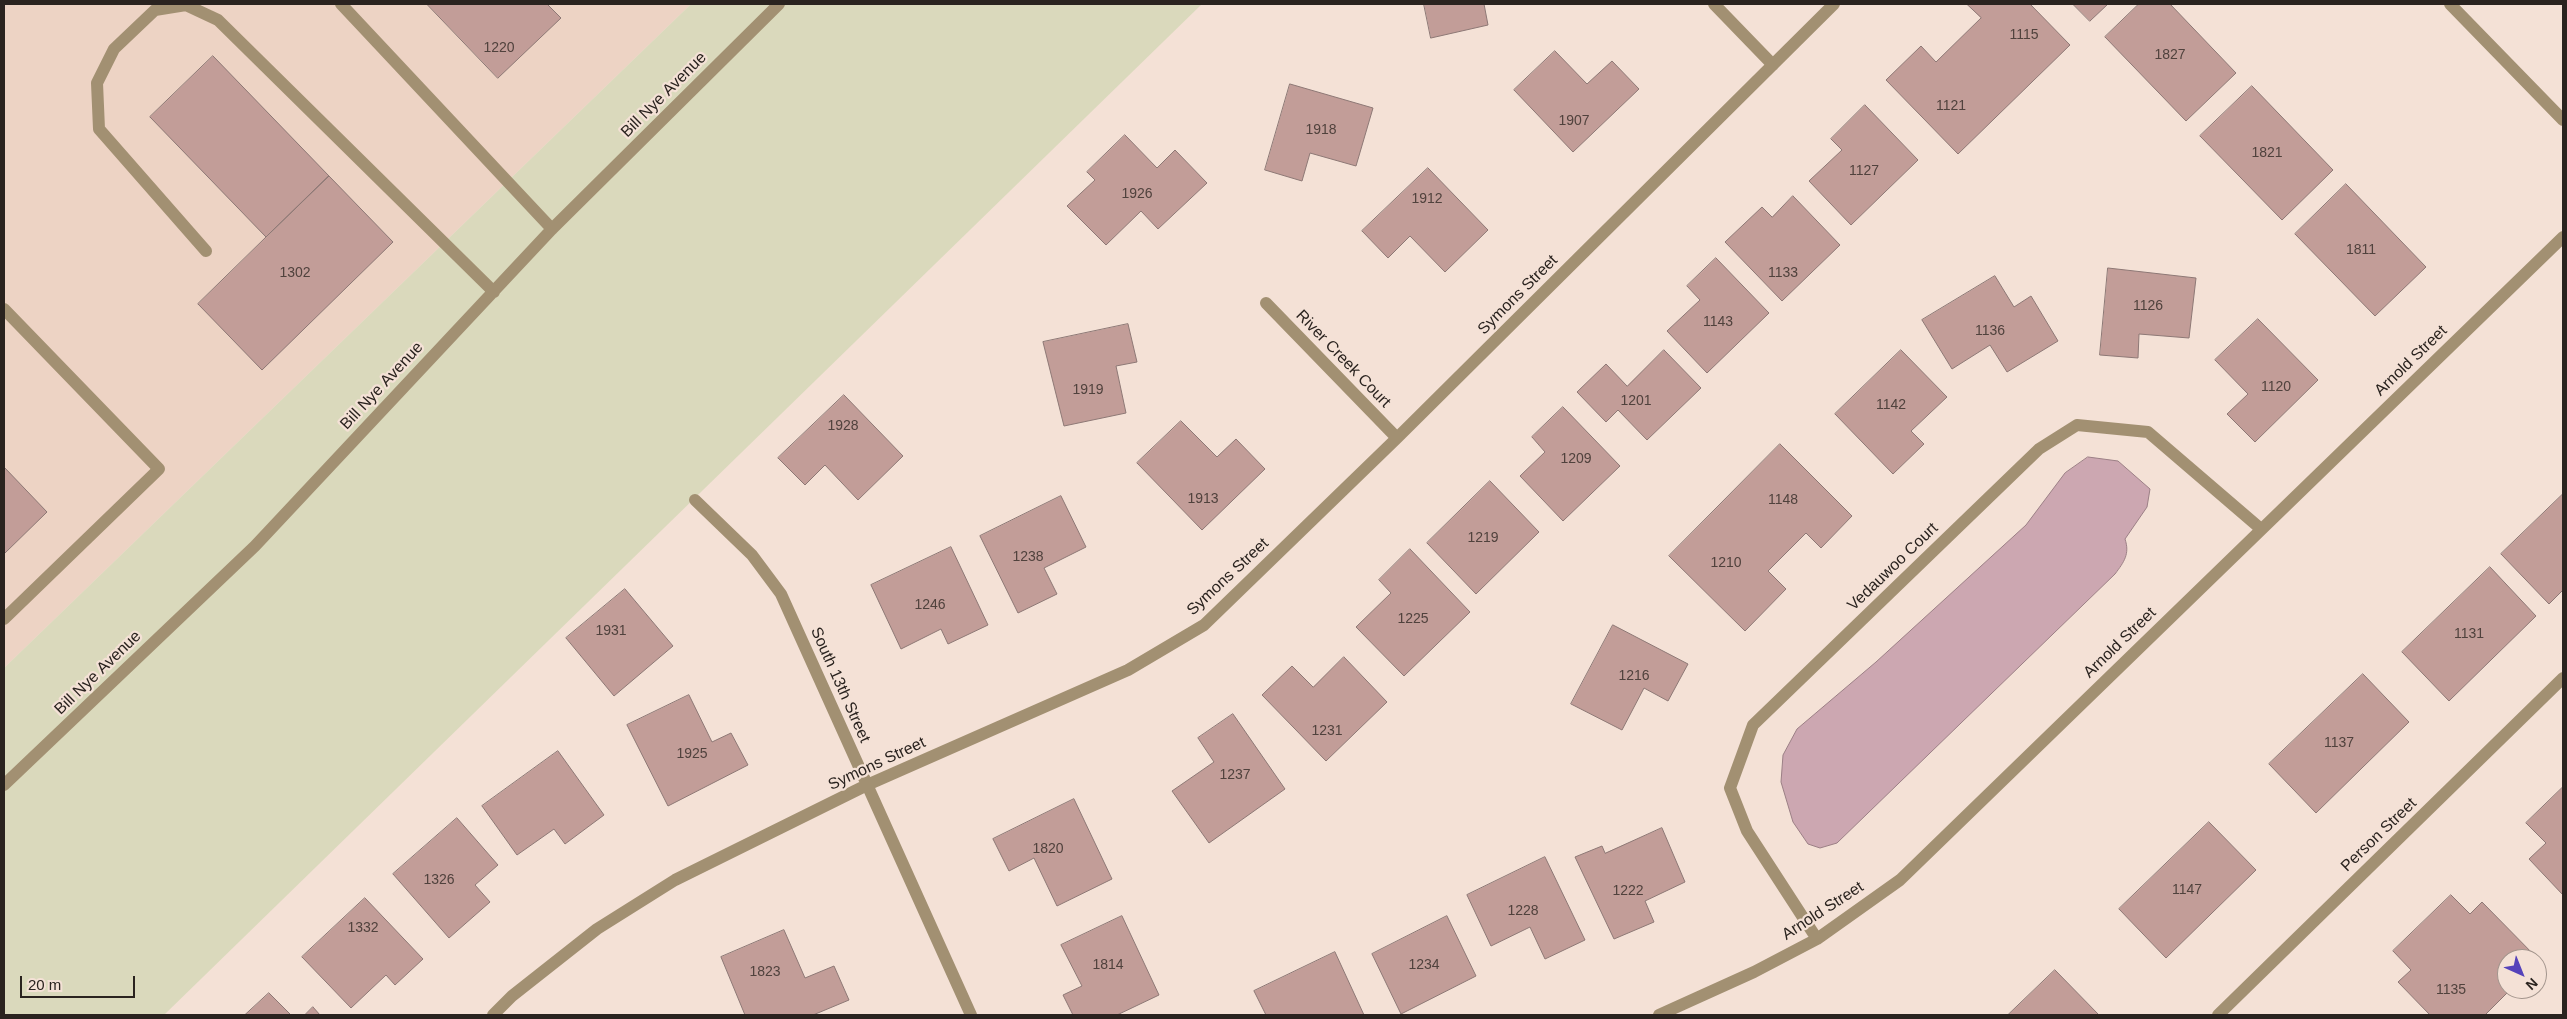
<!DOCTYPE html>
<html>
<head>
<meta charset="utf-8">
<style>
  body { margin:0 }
  #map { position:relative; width:2567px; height:1019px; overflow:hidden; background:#f4e1d6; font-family:Helvetica,sans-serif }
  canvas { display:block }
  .frame { position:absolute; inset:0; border:5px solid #2a231f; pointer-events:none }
  .north { position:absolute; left:2497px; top:949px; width:50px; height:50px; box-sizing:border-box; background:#f4e1d6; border:1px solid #a3958d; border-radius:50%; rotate:136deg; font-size:14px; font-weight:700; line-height:20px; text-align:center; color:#2a231f }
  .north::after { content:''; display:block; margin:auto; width:18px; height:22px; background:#5542ba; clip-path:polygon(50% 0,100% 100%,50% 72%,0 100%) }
  .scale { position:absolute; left:20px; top:976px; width:115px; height:22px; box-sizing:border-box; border:2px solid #2a231f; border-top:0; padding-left:6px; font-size:15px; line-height:18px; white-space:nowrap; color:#2a231f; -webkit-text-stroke:4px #f4e1d6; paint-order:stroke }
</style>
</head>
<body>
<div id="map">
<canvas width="2567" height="1019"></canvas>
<div class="frame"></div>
<div class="north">N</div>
<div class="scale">20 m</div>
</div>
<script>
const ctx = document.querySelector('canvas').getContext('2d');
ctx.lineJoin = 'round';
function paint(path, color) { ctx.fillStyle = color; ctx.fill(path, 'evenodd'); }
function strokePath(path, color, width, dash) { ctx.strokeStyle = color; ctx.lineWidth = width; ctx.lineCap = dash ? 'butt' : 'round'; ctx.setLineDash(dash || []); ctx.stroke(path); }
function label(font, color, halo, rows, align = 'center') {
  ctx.font = font + ' Helvetica,sans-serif'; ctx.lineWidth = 4.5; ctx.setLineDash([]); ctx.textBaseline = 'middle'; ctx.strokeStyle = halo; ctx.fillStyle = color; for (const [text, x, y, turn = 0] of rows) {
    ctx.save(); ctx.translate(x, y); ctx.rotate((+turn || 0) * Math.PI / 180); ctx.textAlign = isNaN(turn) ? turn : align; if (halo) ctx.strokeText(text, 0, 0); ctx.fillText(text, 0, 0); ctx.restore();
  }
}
const built = new Path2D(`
  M4,4h687l-687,664z`);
const green = new Path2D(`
  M691,4h511l-1038,1011h-160v-347z`);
const water = new Path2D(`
  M2088,457l30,4 32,28 -3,18 -22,32c5,15 -1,23 -10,35l-278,269 -17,5 -12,-4 -15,-22 -12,-40 2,-27 14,-26 79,-67 150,-137 39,-52z`);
const building = new Path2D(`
  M427,4h120l14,14 -63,60z
  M1424,4h60l4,21 -57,13z
  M1967,4h63l40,41 -112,109 -72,-74 35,-34 15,16 45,-44z
  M2073,4h35l-18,17z
  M2139,4h31l66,69 -50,48 -81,-84z
  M1555,51l32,33 25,-23 27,28 -66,63 -59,-62z
  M213,56l116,120 -63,61 -116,-120z
  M1290,84l83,24 -17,58 -46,-13 -8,28 -37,-11z
  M2252,86l81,84 -51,50 -82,-84z
  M1865,105l53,55 -67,65 -42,-44 33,-31 -11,-11z
  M1125,135l32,33 18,-18 32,33 -49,46 -17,-18 -35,34 -39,-39 28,-26 -8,-8z
  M1428,168l60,62 -43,42 -35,-36 -22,22 -26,-27z
  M329,176l64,66 -131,128 -64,-66z
  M2346,184l80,83 -51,49 -80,-82z
  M1793,196l47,49 -58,56 -57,-59 37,-35 10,10z
  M1716,258l53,55 -62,60 -40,-42 33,-31 -13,-14z
  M2108,268l88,10 -7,60 -50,-4 -1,24 -38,-3z
  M1995,276l19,31 17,-11 27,45 -51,31 -17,-27 -38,24 -30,-49z
  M2258,319l60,61 -63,62 -28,-28 21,-20 -33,-34z
  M1128,324l9,38 -21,4 10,47 -62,13 -21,-84z
  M1664,350l37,38 -54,52 -29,-30 -12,12 -29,-30 29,-28 21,22z
  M1901,350l46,47 -36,34 13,13 -31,30 -58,-60z
  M844,395l59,61 -45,44 -33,-35 -20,20 -27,-27z
  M1563,407l57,59 -57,55 -43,-45 25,-24 -13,-15z
  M1181,421l36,36 19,-18 29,30 -63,61 -65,-67z
  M1780,444l72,72 -31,32 -15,-15 -38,38 18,18 -41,42 -76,-75z
  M4,467l43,45 -43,42z
  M1490,481l49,51 -63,62 -49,-51z
  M2563,494v96l-14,14 -48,-50z
  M1061,496l25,51 -42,21 13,26 -39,19 -38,-77z
  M951,547l37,78 -40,19 -7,-15 -40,20 -30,-64z
  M1410,549l60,63 -66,64 -48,-49 35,-34 -12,-13z
  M2490,567l46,49 -87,85 -47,-49z
  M625,589l48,57 -59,50 -48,-58z
  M1613,625l75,39 -20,37 -24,-13 -22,42 -51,-26z
  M1344,657l43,45 -61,59 -64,-66 30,-29 21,21z
  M2363,674l46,48 -93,91 -47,-49z
  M689,695l23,47 19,-9 17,32 -80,41 -41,-81z
  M1233,714l52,75 -76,54 -37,-52 42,-29 -16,-24z
  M558,751l46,64 -39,29 -11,-15 -37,26 -35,-49z
  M2563,787v108l-34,-36 17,-16 -20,-20z
  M1074,799l38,80 -55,27 -23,-48 -25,13 -16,-32z
  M457,818l41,47 -23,20 15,17 -41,36 -56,-64z
  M2209,822l47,48 -90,88 -47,-49z
  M1662,828l23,54 -40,19 9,21 -40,17 -39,-82 27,-11 3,7z
  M1545,857l40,83 -40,19 -15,-32 -39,19 -24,-51z
  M2451,895l19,19 12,-12 58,59 -3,3v-5h-30v30h4l-26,26h-55l-32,-33 13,-12 -18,-19z
  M365,898l58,61 -28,26 -9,-10 -35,33 -49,-51z
  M1122,916l37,79 -42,20h-44l-10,-20 19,-9 -21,-41z
  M1447,916l29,60 -75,38 -29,-60z
  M784,930l21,48 29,-12 15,34 -36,15h-68l-24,-58z
  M1335,952l29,63h-98l-12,-24z
  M2055,970l44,45h-91z
  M269,993l22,22h-46z
  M313,1007l7,8h-15z`);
const minor = new Path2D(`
  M341,4l211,225
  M1714,4l59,61
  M2450,4l113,116
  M206,251l-107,-122 -2,-46 17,-34 41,-39 31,-5 32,15 276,272
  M1266,303l131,135
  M4,309l155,160 -155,150
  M695,500l57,55 29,39 190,421
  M4,785l251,-239 297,-317 227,-225
  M1817,939l-70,-108 -17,-43 23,-63 286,-276 38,-24 71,7 113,97
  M493,1015l19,-19 85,-67 78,-49 192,-95 261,-115 76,-45 193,-187 437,-434
  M1659,1015l95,-43 63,-33 83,-59 663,-643
  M2218,1015l345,-337`);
const numberNames = [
  ["1115",2024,35],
  ["1220",499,48],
  ["1827",2170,55],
  ["1121",1951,106],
  ["1907",1574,121],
  ["1918",1321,130],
  ["1821",2267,153],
  ["1127",1864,171],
  ["1926",1137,194],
  ["1912",1427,199],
  ["1811",2361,250],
  ["1302",295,273],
  ["1133",1783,273],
  ["1126",2148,306],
  ["1143",1718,322],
  ["1136",1990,331],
  ["1120",2276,387],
  ["1919",1088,390],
  ["1201",1636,401],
  ["1142",1891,405],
  ["1928",843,426],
  ["1209",1576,459],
  ["1913",1203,499],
  ["1148",1783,500],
  ["1219",1483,538],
  ["1238",1028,557],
  ["1210",1726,563],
  ["1246",930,605],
  ["1225",1413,619],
  ["1931",611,631],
  ["1131",2469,634],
  ["1216",1634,676],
  ["1231",1327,731],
  ["1137",2339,743],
  ["1925",692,754],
  ["1237",1235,775],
  ["1820",1048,849],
  ["1326",439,880],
  ["1147",2187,890],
  ["1222",1628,891],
  ["1228",1523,911],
  ["1332",363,928],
  ["1814",1108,965],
  ["1234",1424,965],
  ["1823",765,972],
  ["1135",2451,990]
];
const streetNames = [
  ["Bill Nye Avenue",664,95,-45],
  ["Symons Street",1518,295,-45],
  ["River Creek Court",1343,359,46],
  ["Arnold Street",2411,361,-44],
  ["Bill Nye Avenue",382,386,-47],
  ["Vedauwoo Court",1893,567,-44],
  ["Symons Street",1228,577,-43],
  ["Arnold Street",2120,643,-44],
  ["Bill Nye Avenue",98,673,-44],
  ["South 13th Street",840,685,66],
  ["Symons Street",877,764,-25],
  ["Person Street",2379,835,-44],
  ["Arnold Street",1823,911,-33]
];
paint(built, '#edd3c4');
paint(green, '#dad9bc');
paint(water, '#cca7b1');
strokePath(water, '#9b7f85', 1);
paint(building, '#c29d98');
strokePath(building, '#8d7875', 1);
strokePath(minor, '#a29072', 12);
label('14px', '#50423d', null, numberNames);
label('16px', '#2a231f', '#f4e1d6', streetNames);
</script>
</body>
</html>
